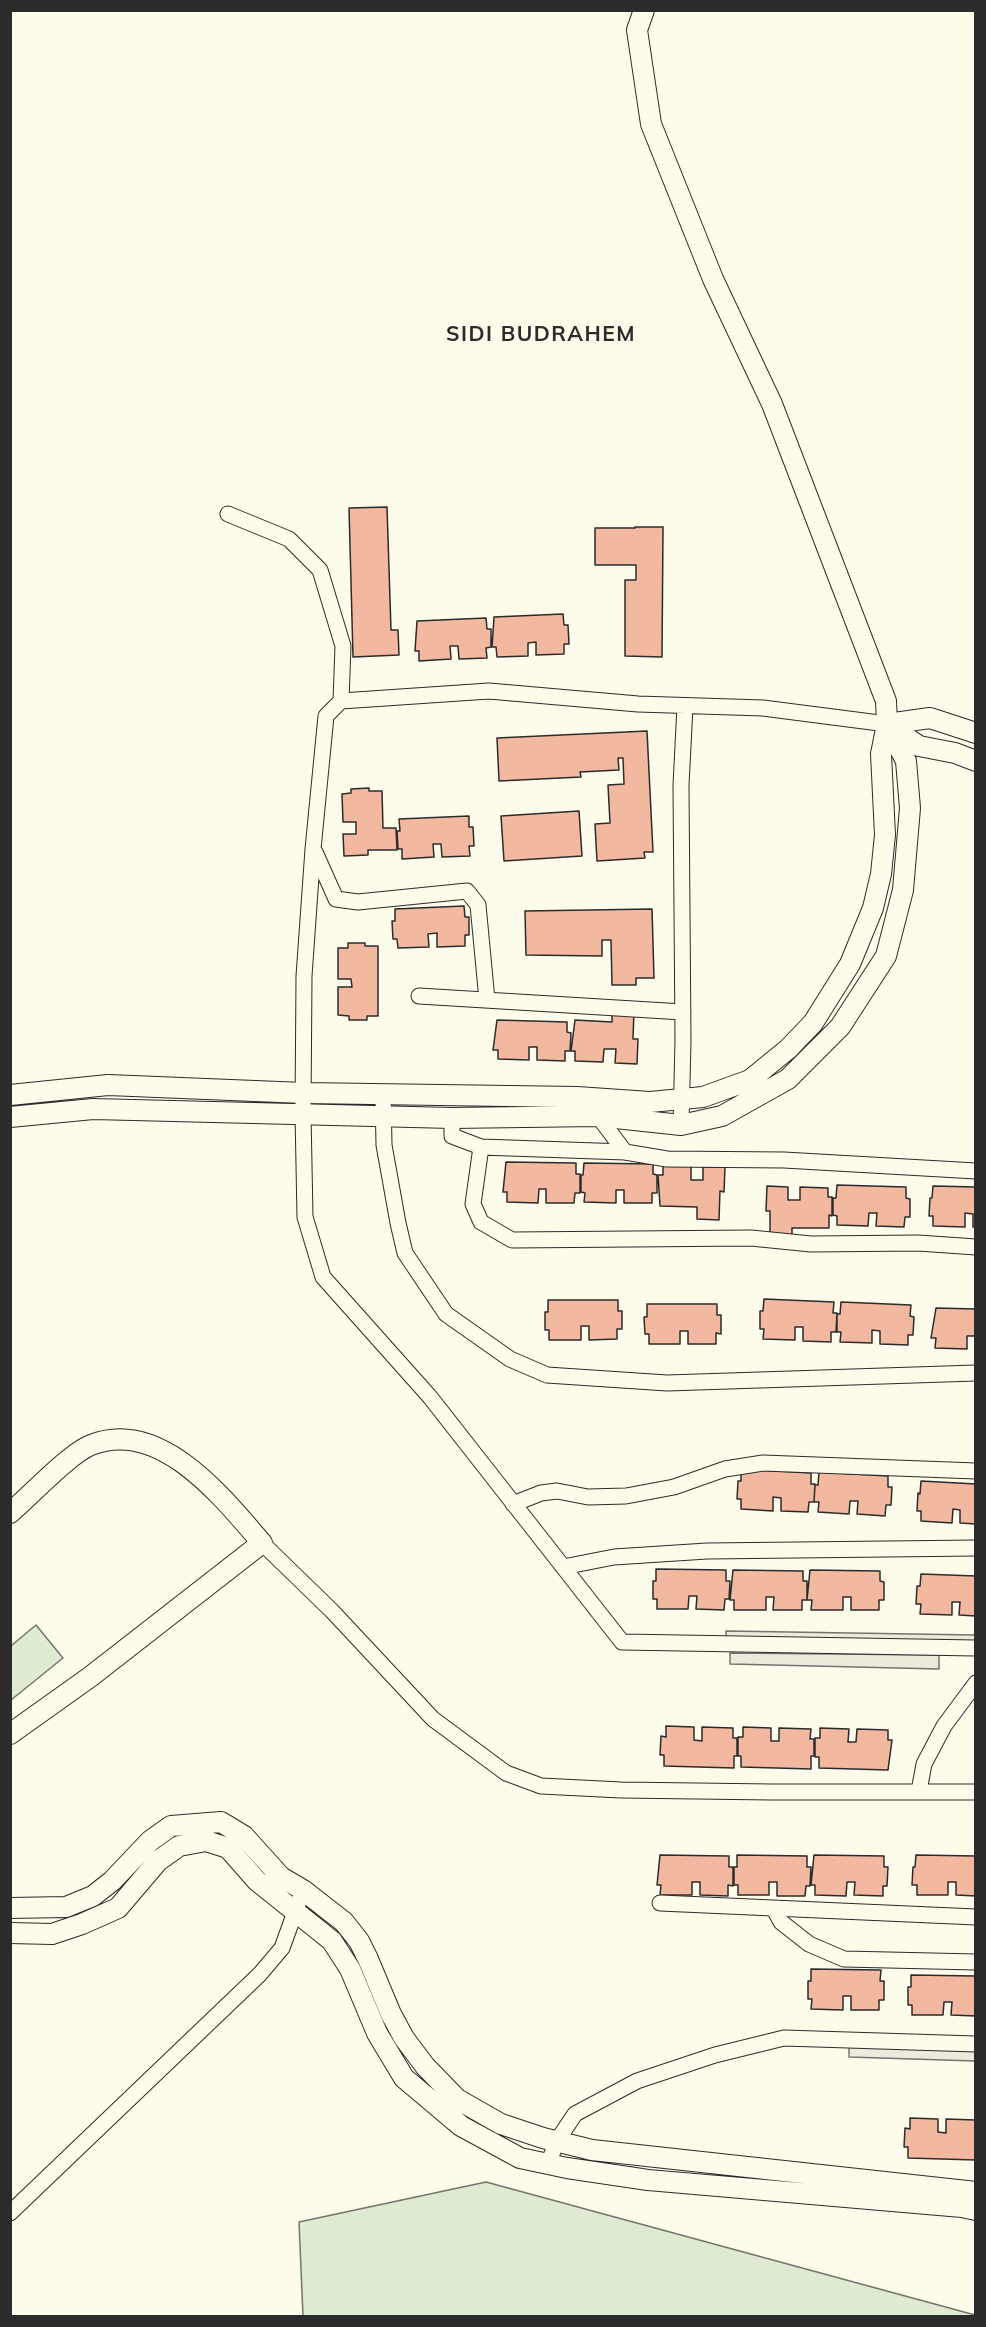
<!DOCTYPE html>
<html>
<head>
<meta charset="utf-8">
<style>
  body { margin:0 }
  #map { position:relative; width:986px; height:2327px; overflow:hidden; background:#fdfbea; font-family:Mulish,sans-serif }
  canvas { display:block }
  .frame { position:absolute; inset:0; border:12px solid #2b2b2b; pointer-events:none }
</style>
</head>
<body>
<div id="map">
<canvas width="986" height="2327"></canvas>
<div class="frame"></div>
</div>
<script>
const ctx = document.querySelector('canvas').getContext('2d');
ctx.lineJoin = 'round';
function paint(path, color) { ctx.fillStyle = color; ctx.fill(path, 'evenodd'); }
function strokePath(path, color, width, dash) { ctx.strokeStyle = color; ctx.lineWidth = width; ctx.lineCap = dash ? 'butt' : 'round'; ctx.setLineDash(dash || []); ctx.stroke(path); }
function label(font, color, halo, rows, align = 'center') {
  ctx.font = font + ' Mulish,sans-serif'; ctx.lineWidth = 4.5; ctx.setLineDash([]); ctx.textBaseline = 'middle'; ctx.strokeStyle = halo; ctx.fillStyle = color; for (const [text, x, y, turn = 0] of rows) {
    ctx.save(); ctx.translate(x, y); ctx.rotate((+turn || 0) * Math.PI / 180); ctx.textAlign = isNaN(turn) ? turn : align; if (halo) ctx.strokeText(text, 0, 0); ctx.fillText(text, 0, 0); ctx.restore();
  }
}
const green = new Path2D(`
  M36,1625l27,33 -52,42v-54z
  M486,2182l489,133v1h-672l-4,-94z`);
const parking = new Path2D(`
  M726,1631l249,4 1,7 -250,-4z
  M730,1653l209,2v14l-209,-5z
  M849,2045l126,3v13l-126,-4z`);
const building = new Path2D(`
  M387,507l4,123h7l1,25 -46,2 -4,-149z
  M635,527h28l-1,130 -37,-1v-76h11v-15h-41v-37h40z
  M563,614l1,11h4l1,19h-5v10l-28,1v-13l-8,1v13l-31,1 -1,-10h-4l2,-30z
  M486,618l1,11h4v18l-5,1 1,10 -28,1 -1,-13h-8l1,13 -32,2v-10h-4l2,-30z
  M647,731l6,121h-9l1,6 -48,3 -2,-37 15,-1 -2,-38 16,-1 -1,-26h-5l1,12 -39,2 1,5 -82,4 -2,-43z
  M369,788v3h13l1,37h13l1,22h-29v5l-24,1 -1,-22h13v-12h-13l-1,-28 9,-1v-4z
  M579,811l3,45 -78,5 -3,-45z
  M469,816v11h4l1,19h-5l1,10 -28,1 -1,-13h-8l1,13 -32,2v-10h-4l-1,-18h3l-1,-12z
  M464,906l1,11h4v18h-4v11l-28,1v-14l-9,1 1,13 -31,1 -1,-9h-4l-1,-18h3v-12z
  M652,909l2,69h-18v7h-24l-1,-45h-9v16l-76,-1 -1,-44z
  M348,943h17v3h13v70h-11v4h-18v-4l-11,-1v-28h14l-1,-8h-13v-31h10z
  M612,1009l22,1 -1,29h5l-1,25 -22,-1 1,-14h-12l-1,13 -28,-1v-10h-4l4,-31 37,2z
  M497,1020l70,2v10l4,1 -1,18h-5v10l-28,-1v-13h-8v13l-31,-1v-9h-5z
  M506,1162l70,1v11h4v19h-5l-1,10h-28v-14h-7l-1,14 -31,-1v-10h-4z
  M584,1163l69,1v10l4,1v18h-5v10h-28v-13h-8v13l-32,-1 1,-9 -4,-1v-17h2z
  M663,1166h28v14h12v-13h22l-1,25 -4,-1 -1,29 -22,-1v-12l-37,-1 -2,-31h5z
  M837,1185l69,2v11l4,1v18h-5l-1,10 -28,-1 1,-13h-8l-1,13 -31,-1v-9l-4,-1v-17h3z
  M767,1186l21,1v13h12v-13l28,1v9h4v19l-3,-1v13h-37v12l-22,-1v-28h-4z
  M933,1186l43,1v40h-3v-13l-8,-1v14l-32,-1v-10h-4l1,-18h2z
  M764,1299l70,3 -1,11h4l-1,19h-5v10l-28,-1v-14h-8v13l-32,-1 1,-10h-4v-18h3z
  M548,1300h70v11h4v18h-5v10l-28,1v-14h-8v14h-32v-10h-4v-18h3z
  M841,1302l70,3 -1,11 4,1 -1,18h-5v10l-28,-1v-13l-8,-1v13l-32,-1 1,-10h-4v-18h3z
  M647,1304h70v11h4v19l-5,-1v11h-28v-13h-8v13h-31v-10h-4l-1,-17h3z
  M936,1308l40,1v40l-1,-13h-8v13l-32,-1 1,-10h-5z
  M741,1469l70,4v11h4l-1,18h-5l-1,10 -27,-1v-13l-8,-1v14l-32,-2v-10h-4l1,-18h3z
  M819,1472l69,4v11h4l-1,18h-5l-1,11 -28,-2 1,-13h-8l-1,13 -31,-2 1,-10h-5l1,-17h3z
  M921,1481l55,3v40l-16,-1v-13l-7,-1 -1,14 -31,-2v-10h-4l1,-18 2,1z
  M656,1569l70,1v11h4l-1,18h-4l-1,11 -28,-1 1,-13h-8l-1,13h-31v-10h-4v-18h3z
  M733,1570l70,1v10h4v19h-5v10h-29l1,-13h-8v13h-32v-10h-4z
  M810,1570l70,1v10l4,1v18h-5v10h-28v-13h-8v13h-32l1,-10h-5z
  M921,1574l55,2v40l-17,-1 1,-13h-8v13l-32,-1 1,-10h-5l1,-18h3z
  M666,1726l28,1v13l8,1v-14l31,1v10h4v18h-3v12l-70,-2v-11h-4l1,-19 5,1z
  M743,1727l28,1v13h8v-13l32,1 -1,10h4v17h-3v13l-70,-2v-11h-3v-19h5z
  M820,1728l29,1 -1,13h8l1,-13 31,1v10h4l-4,30 -69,-2v-11h-4v-19h5z
  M660,1855l69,1v11h4v19l-5,-1v11l-28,-1v-13h-8v13h-32l1,-10h-4z
  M737,1855l70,1v11h4l-1,19h-4l-1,10h-28v-14h-8v13h-31v-10h-4v-18h3z
  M814,1855l70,1v11h4l-1,19h-4v10l-29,-1 1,-13h-8l-1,14 -31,-1v-10h-4z
  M916,1855l60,1v40l-20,-1v-13h-8v13h-31v-10h-5l1,-18h2z
  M811,1969l70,1 -1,11h4v19h-5v10h-28v-14h-8v14l-32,-1 1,-10h-4v-18h3z
  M911,1975l65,1v40l-25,-1 1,-13h-8l-1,13h-31v-10h-4v-18h3z
  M910,2118l28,1v13l8,1v-14l30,1v40l-68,-2v-11h-4l1,-19 5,1z`);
const minor = new Path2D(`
  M228,514l61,25 31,31 23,76 -2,55 -15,15 -13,133 -9,127 -1,137 2,104 18,60 107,120 192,245 354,6
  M341,701l148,-10 149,13 125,4 124,16
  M315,852l21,47 22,3 109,-11 11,14 9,95
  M419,996l264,16
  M383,1094l1,51 14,78 7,30 41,61 64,45 37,16 120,8 309,-10
  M595,1112l30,40 42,7 117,1 192,11
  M452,1118v18l29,11
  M681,1125l2,-85 -2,-255 4,-79
  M625,1152l-144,-5 -8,57 8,18 31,18 239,-2 60,6 107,-1 58,4
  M513,1504l28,-11 16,-2 31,6 38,-1 48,-9 51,-18 38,-6 213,8
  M262,1543l70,68 101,108 73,54 35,13 80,4 151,2h204
  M563,1567l51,-10 93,-6 269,-3
  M919,1791l5,-27 20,-38 32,-43
  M660,1903l316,14
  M774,1909l7,13 28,22 35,15 132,3
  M548,2164l9,-23 18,-27 62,-33 78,-26 69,-17 192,6
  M10,2213l250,-239 22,-26 21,-58`);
const tertiary = new Path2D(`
  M887,724l43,-6 46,15
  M889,726l30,20 36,7 21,8
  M10,1095l98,-10 196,8 273,4 73,5 53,-5 47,-17 38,-31 25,-26 37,-59 23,-56 8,-34 4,-39 -4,-81 6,-30 -1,-23 -114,-297 -59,-125 -62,-155 -14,-94 7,-20
  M10,1117l83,-8 359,9 145,-2 84,9 41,-9 66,-37 52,-52 46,-71 17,-66 7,-82 -4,-47 -19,-37
  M10,1513c19,-16 60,-60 81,-68 69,-28 132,53 171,98l-172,134 -80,57
  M10,1908l56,-1 27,-11 19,-15 38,-40 21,-15 50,-4 23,14 37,41 22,13 41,32 15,19 9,18 23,55 13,24 21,28 32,33 44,25 42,14 49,12 384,42
  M10,1933l42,1 30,-10 36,-16 40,-47 21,-15 27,-5 22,7 29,33 75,60 18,28 27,64 27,45 57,48 59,32 47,10 81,12 314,27 14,3`);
const districtNames = [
  ["SIDI BUDRAHEM",541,335]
];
paint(green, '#deebd1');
strokePath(green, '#74746e', 1.5);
paint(parking, '#eceadb');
strokePath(parking, '#74746e', 1.5);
paint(building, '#f2b8a0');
strokePath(building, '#2b2b2b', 1.5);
strokePath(minor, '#2b2b2b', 17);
strokePath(tertiary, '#2b2b2b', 22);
strokePath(minor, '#fdfbea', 15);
strokePath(tertiary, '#fdfbea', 20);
ctx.letterSpacing = '1.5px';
label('bold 21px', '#2b2b2b', '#fdfbea', districtNames);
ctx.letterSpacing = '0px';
</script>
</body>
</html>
